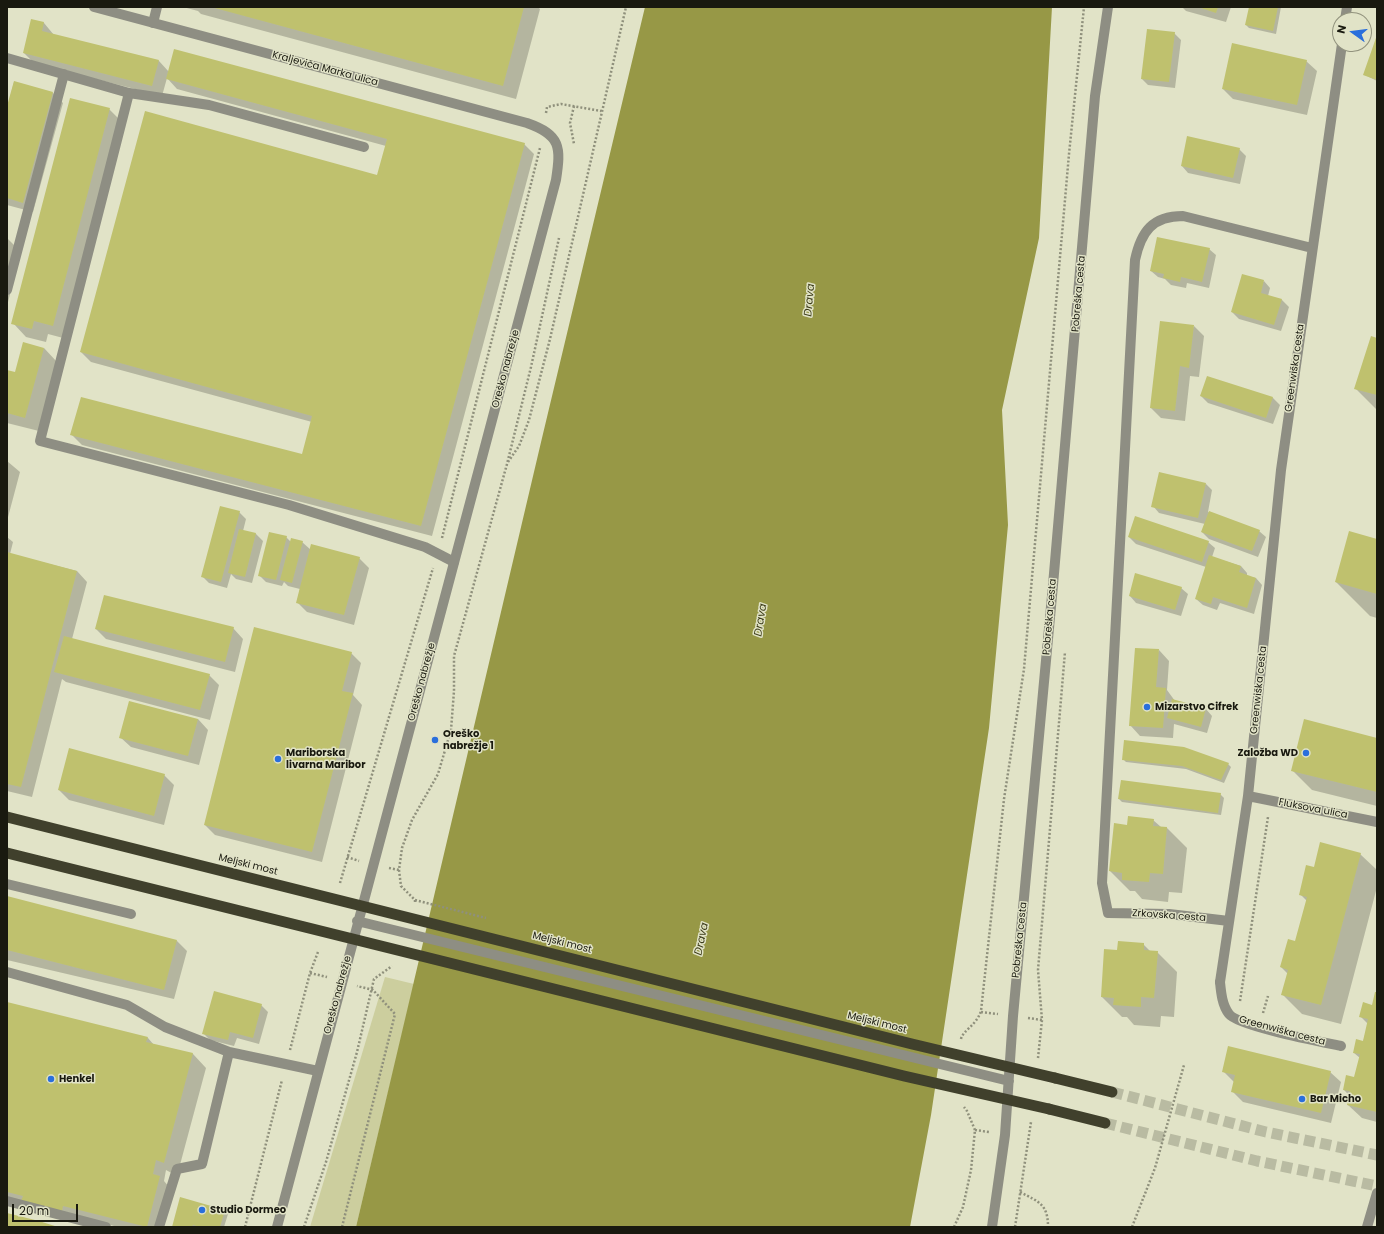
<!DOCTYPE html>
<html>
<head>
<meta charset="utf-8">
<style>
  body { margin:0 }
  #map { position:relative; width:1384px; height:1234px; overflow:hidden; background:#e1e3c7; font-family:Poppins,sans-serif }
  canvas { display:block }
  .frame { position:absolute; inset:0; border:8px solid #19190f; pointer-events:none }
  .north { position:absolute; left:1332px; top:12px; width:40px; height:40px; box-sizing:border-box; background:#e1e3c7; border:1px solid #91927d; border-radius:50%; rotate:284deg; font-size:11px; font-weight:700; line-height:16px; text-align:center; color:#19190f }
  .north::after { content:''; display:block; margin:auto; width:14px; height:18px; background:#2a6fdc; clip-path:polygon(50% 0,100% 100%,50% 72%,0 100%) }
  .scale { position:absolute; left:12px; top:1204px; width:66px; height:18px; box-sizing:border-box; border:2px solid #19190f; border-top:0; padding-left:5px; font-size:12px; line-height:14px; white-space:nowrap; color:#19190f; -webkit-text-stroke:3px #e1e3c7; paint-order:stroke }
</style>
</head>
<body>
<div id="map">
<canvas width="1384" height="1234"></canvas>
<div class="frame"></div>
<div class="north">N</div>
<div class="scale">20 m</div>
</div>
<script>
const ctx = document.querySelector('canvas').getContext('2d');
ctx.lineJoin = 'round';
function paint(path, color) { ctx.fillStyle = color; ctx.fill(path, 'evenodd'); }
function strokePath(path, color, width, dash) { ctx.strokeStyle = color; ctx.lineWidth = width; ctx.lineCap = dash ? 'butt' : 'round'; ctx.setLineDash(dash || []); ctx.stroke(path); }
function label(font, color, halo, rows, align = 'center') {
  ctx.font = font + ' Poppins,sans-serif'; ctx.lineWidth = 3; ctx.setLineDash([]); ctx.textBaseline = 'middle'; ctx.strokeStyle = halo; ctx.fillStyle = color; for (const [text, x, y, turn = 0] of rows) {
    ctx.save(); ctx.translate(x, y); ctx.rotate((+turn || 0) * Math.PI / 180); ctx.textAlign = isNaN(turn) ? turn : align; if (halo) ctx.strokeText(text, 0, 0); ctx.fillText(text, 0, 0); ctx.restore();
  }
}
const green = new Path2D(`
  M385,977l29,7 -58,243h-46z`);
const water = new Path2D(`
  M645,7h407l-13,231 -37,172 6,115 -19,203 -58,387 -21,112h-554l186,-789z`);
const shadow = new Path2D(`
  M183,7h355l2,2 -24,90 -315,-85 -3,-3z
  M1182,7h49l-5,15 -40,-11z
  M1250,7h31l-5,27 -27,-6 -3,-3z
  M32,20l12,3 10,12 105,26 10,11 355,72 10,10 -102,382 -350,-91 -11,-11 232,21 9,-33 -221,-60 -10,-10 297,-176 8,-30 -209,-57 -10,-11 -5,18 -128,-33 -10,-10z
  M1174,33l7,7 -6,48 -27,-3 -6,-6z
  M1377,37v44l-12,-6z
  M1306,61l11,10 -10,44 -74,-16 -10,-10z
  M14,82l39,11 10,10 -30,109 -26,-7v-96z
  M109,109l14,14 -56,216 -19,-5 -2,8 -20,-5 -13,-14z
  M1239,149l7,7 -6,28 -52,-11 -6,-7z
  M7,238l14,14 -14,54z
  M1209,249l7,6 -7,33 -22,-5 -1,5 -15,-3 -6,-6 -7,-2 -7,-6z
  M1264,281l6,7 -2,8 14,4 7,7 -8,24 -42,-12 -7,-7z
  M1194,326l10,10 -5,41 -9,-1 -5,45 -24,-3 -10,-10z
  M1377,339v71l-21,-21z
  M44,348l13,14 -18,69 -32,-8v-52l9,2z
  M1208,377l65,21 7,7 -7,19 -65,-21 -7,-7z
  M7,461l13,11 -13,49z
  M1206,484l6,6 -4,22 51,19 7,6 -8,20 -49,-18 -7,-7 3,-8 -46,-11 -6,-7z
  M239,512l7,7 -3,12 13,3 7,7 -11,42 -16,-4 -5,-5 -4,14 -18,-5 -7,-7z
  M7,537l6,5 -3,12 67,17 10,11 -15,57 137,36 10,10 -9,35 -144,-38 -4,-3 -30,118 -25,-6z
  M286,537l5,5h11l9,8 48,8 10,10 -15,57 -47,-13 -10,-10 3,-13 -12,-3 -4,-4 -2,4 -16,-4 -7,-7z
  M1129,537l79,5 7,6 -3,9 29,9 6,7v3l9,2 6,7 -8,29 -34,-11 -3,7 -14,-5 -7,-6 10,-32 -70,-23z
  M1377,540v78l-7,-2 -34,-34z
  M1181,588l7,6 -7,22 -45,-13 -6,-7z
  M233,628l10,11 -8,33 -129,-33 -10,-10z
  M1159,650l10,11 -2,29 8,11 31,8 6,7 -5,17 -33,-9 -1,14 -33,-2 -10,-11z
  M351,653l10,10 -8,32 9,10 -40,157 -107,-27 -10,-10z
  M198,719l10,11 -9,35 -68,-18 -11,-10z
  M1377,739v67l-65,-16 -20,-20z
  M1123,759l105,5 3,3 -7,16 -38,-14 -60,-7z
  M164,775l10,10 -10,40 -95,-25 -10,-10z
  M1220,794l4,4 -3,17 -99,-13 -3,-3z
  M1153,820l8,7 6,1 20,20 -5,45 -13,-1 -1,10 -26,-3 -7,-8h-5l-20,-20 18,-45z
  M1360,854l17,16v17l-36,137 -39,-10 -20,-20 6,-20 -7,-7 15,-25 11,-41 -7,-7 15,-26z
  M7,897l170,44 10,10 -13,48 -167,-39z
  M1143,944l8,8h6l20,20 -3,45 -13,-1 -1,11 -26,-2 -7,-8h-5l-20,-20z
  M1377,993v129l-15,-4 -14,-13 2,-9 -6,-6 11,-12 5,-20 -6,-5 9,-11 5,-18 -8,-8 13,-10z
  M7,1003l141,35 6,7 39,9 13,14 -29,108 -11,-6 -2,11 6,7 -10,39h-42l-111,-28z
  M261,1005l7,7 -9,32 -22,-6 -3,8 -24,-6 -7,-7z
  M1223,1071l107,1 11,10 -10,41 -88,-21 -10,-10 1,-10z
  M224,1211l4,3 -4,13h-51z`);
const building = new Path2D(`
  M211,7h313l-21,79z
  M1198,7h20l-2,6z
  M1249,7h29l-5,24 -28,-6z
  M31,19l13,3 -2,9 117,29 -7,26 -129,-33z
  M1147,29l28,3 -6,50 -28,-3z
  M1377,35v45l-14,-5z
  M1232,43l75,17 -10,45 -75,-16z
  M174,49l351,94 -104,383 -351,-91 11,-38 221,57 10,-38 -232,-64 65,-241 232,64 10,-36 -221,-60z
  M14,81l39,11 -30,111 -16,-5v-92z
  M70,98l40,10 -57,218 -19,-5 -2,8 -21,-5z
  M1187,136l53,12 -7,30 -52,-12z
  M1157,237l53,11 -8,34 -21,-5 -1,5 -17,-4 1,-4 -14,-3z
  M1242,274l22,6 -3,13 21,6 -8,26 -43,-13z
  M1160,321l34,4 -5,43 -9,-2 -5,45 -25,-3z
  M1371,336l6,2v57l-23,-6z
  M23,342l21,6 -19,70 -18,-5v-43l8,2z
  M1207,376l66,21 -7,21 -66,-22z
  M1159,472l47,11 -8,35 -47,-11z
  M220,506l20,5 -19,71 -20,-5z
  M1209,511l51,19 -8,21 -51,-19z
  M1135,516l74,25 -7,21 -74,-25z
  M239,529l17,4 -11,44 -17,-4z
  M1349,531l28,8v55l-42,-12z
  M269,532l18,4 -11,44 -18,-4z
  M291,538l12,3 -11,42 -12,-3z
  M311,544l49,13 -16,58 -48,-12z
  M7,552l70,19 -56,216 -14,-3z
  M1209,555l32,11 -2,6 17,6 -9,30 -34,-11 -2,7 -16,-5z
  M1135,573l47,14 -7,23 -46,-14z
  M104,595l130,32 -9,35 -130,-33z
  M254,627l98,25 -10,39 11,2 -41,159 -108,-27z
  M64,636l146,38 -10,36 -146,-38z
  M1135,648l24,1 -3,38 10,1 -3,40 -34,-2z
  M1172,699l34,9 -5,19 -34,-9z
  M129,701l69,18 -10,37 -69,-18z
  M1304,719l73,19v54l-86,-21z
  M1124,740l60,7 45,16 -8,17 -39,-14 -60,-6z
  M69,748l96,26 -11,42 -96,-26z
  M1121,780l100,13 -3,20 -100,-14z
  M1128,816l26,3 -1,7 14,1 -4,47 -13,-1 -1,9 -27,-2v-7l-13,-2 5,-48 13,2z
  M1320,842l41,11 -40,152 -40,-10 7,-25 -8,-3 8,-28 7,2 12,-44 -8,-2 7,-30 8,2z
  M7,896l170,44 -13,50 -157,-40z
  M1118,941l26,2v7l14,1 -4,47 -13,-1v10l-28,-2 1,-7 -13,-1 3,-48 13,1z
  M214,991l48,13 -9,34 -23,-6 -2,8 -26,-6z
  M1375,992h2v120l-30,-7 3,-14 -7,-1 3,-15 8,2 6,-23 -7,-1 3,-14 7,2 5,-22 -9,-2 4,-15 9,3z
  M7,1002l141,35 -2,5 47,11 -29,110 -8,-3 -3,14 7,2 -13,51 -84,-21 -1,5 -41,-10 2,-5 -16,-4z
  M1228,1046l103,25 -10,42 -90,-21 4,-17 -13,-3z
  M180,1197l45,13 -5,17h-20l-7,-2 -1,2h-20z
  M7,1213l32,8 19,6h-51z`);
const trunkTunnel = new Path2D(`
  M1112,1092l154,40 111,23
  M1105,1123l152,38 120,25`);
const path = new Path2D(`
  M574,106l-4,17 4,21
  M546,113l1,-6 14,-3 40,7
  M508,462l11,-16 10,-26 21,-81 76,-332
  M442,538l98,-390
  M347,857l12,4
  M389,868l10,2
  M340,883l93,-315
  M415,900l71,18
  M415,902v-2l-14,-14 -2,-16 3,-22 10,-28 26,-46 13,-44 3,-39v-35l53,-192 24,-97 28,-129
  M310,973l17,4
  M1240,1001l28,-184
  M981,1012l17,2
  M1263,1013l5,-17
  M1028,1018l14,2
  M961,1039c2,-9 15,-13 20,-28l23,-212 20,-130 45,-515 15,-147
  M290,1050l20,-77 8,-21
  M1038,1058l4,-38 -4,-50 27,-318
  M975,1130l14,2
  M1020,1192c19,10 28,12 28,35
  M245,1227l37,-147
  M304,1227l22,-65 31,-110 17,-73 18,-13
  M342,1227l53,-213 -22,-24 -16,-4
  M954,1227l9,-20 8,-37 4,-40 -8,-19 -3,-4
  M1015,1227l16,-105
  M1132,1227l23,-59 29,-103`);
const service = new Path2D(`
  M153,23l4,-16
  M7,58l122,35 -89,348 249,64 136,42 29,15
  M129,93l80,12 155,42
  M7,290l57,-216
  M7,884l124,30
  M7,972l120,33 38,22 64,25 89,19
  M1220,982c1,10 2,23 9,32 9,12 93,28 112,32
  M7,1201l99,26
  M159,1227l18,-58 25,-5 27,-112`);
const minor = new Path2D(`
  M1345,20l2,-13
  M1248,796l129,26
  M1229,921l-60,-7 -61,-1 -6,-30 33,-623c6,-28 17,-44 48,-44l129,32
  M1220,982l28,-186 33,-326 61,-426
  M1367,1227l10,-34`);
const tertiary = new Path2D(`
  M94,7l433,116c34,12 34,24 29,57l-279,1047
  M357,921l652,160
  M992,1227l13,-92 8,-119 40,-431 42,-489 13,-89`);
const trunk = new Path2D(`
  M1055,1078l57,14
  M1049,1109l56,14`);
const trunkBridge = new Path2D(`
  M7,817l905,227 143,34
  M7,853l897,223 145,33`);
const markers = [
  [1147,707,4,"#2a6fdc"],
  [435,740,4,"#2a6fdc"],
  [1306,753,4,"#2a6fdc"],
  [278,759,4,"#2a6fdc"],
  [51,1079,4,"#2a6fdc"],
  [1302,1099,4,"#2a6fdc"],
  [202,1210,4,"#2a6fdc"]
];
const streetNames = [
  ["Kraljeviča Marka ulica",325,69,15],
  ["Pobreška cesta",1079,294,-85],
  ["Greenwiška cesta",1295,368,-82],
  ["Oreško nabrežje",506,369,-75],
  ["Pobreška cesta",1050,617,-85],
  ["Oreško nabrežje",422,682,-75],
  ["Greenwiška cesta",1259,690,-84],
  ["Fluksova ulica",1313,809,11],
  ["Meljski most",248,865,14],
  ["Zrkovska cesta",1169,916,4],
  ["Pobreška cesta",1020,940,-84],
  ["Meljski most",562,943,14],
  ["Oreško nabrežje",338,995,-75],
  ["Meljski most",877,1023,14],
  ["Greenwiška cesta",1282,1031,15]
];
const poiNames = [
  ["Mizarstvo Cifrek",1155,707],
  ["Oreško",443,734],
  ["nabrežje 1",443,746],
  ["Mariborska",286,753],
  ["livarna Maribor",286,765],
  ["Založba WD",1298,753,"right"],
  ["Henkel",59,1079],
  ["Bar Micho",1310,1099],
  ["Studio Dormeo",210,1210]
];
const waterNames = [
  ["Drava",810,300,-85],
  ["Drava",761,620,-81],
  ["Drava",702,939,-78]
];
paint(green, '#ccce9e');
paint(water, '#979846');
paint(shadow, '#0003');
paint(building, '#bfc16e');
strokePath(trunkTunnel, '#b9bba2', 11, [11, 5.5]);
strokePath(path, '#8f907c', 2.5, [2, 2]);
strokePath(service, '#8e8e83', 10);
strokePath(minor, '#8e8e83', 10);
strokePath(tertiary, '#8e8e83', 10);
strokePath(trunk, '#40402c', 11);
strokePath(trunkBridge, '#40402c', 11);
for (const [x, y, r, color] of markers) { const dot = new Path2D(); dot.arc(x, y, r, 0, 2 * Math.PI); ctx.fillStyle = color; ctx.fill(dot); strokePath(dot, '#e1e3c7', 1.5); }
label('10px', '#19190f', '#e1e3c7', streetNames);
label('bold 10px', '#19190f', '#e1e3c7', poiNames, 'left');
label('italic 11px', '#3c3c19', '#e1e3c7', waterNames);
</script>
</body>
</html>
